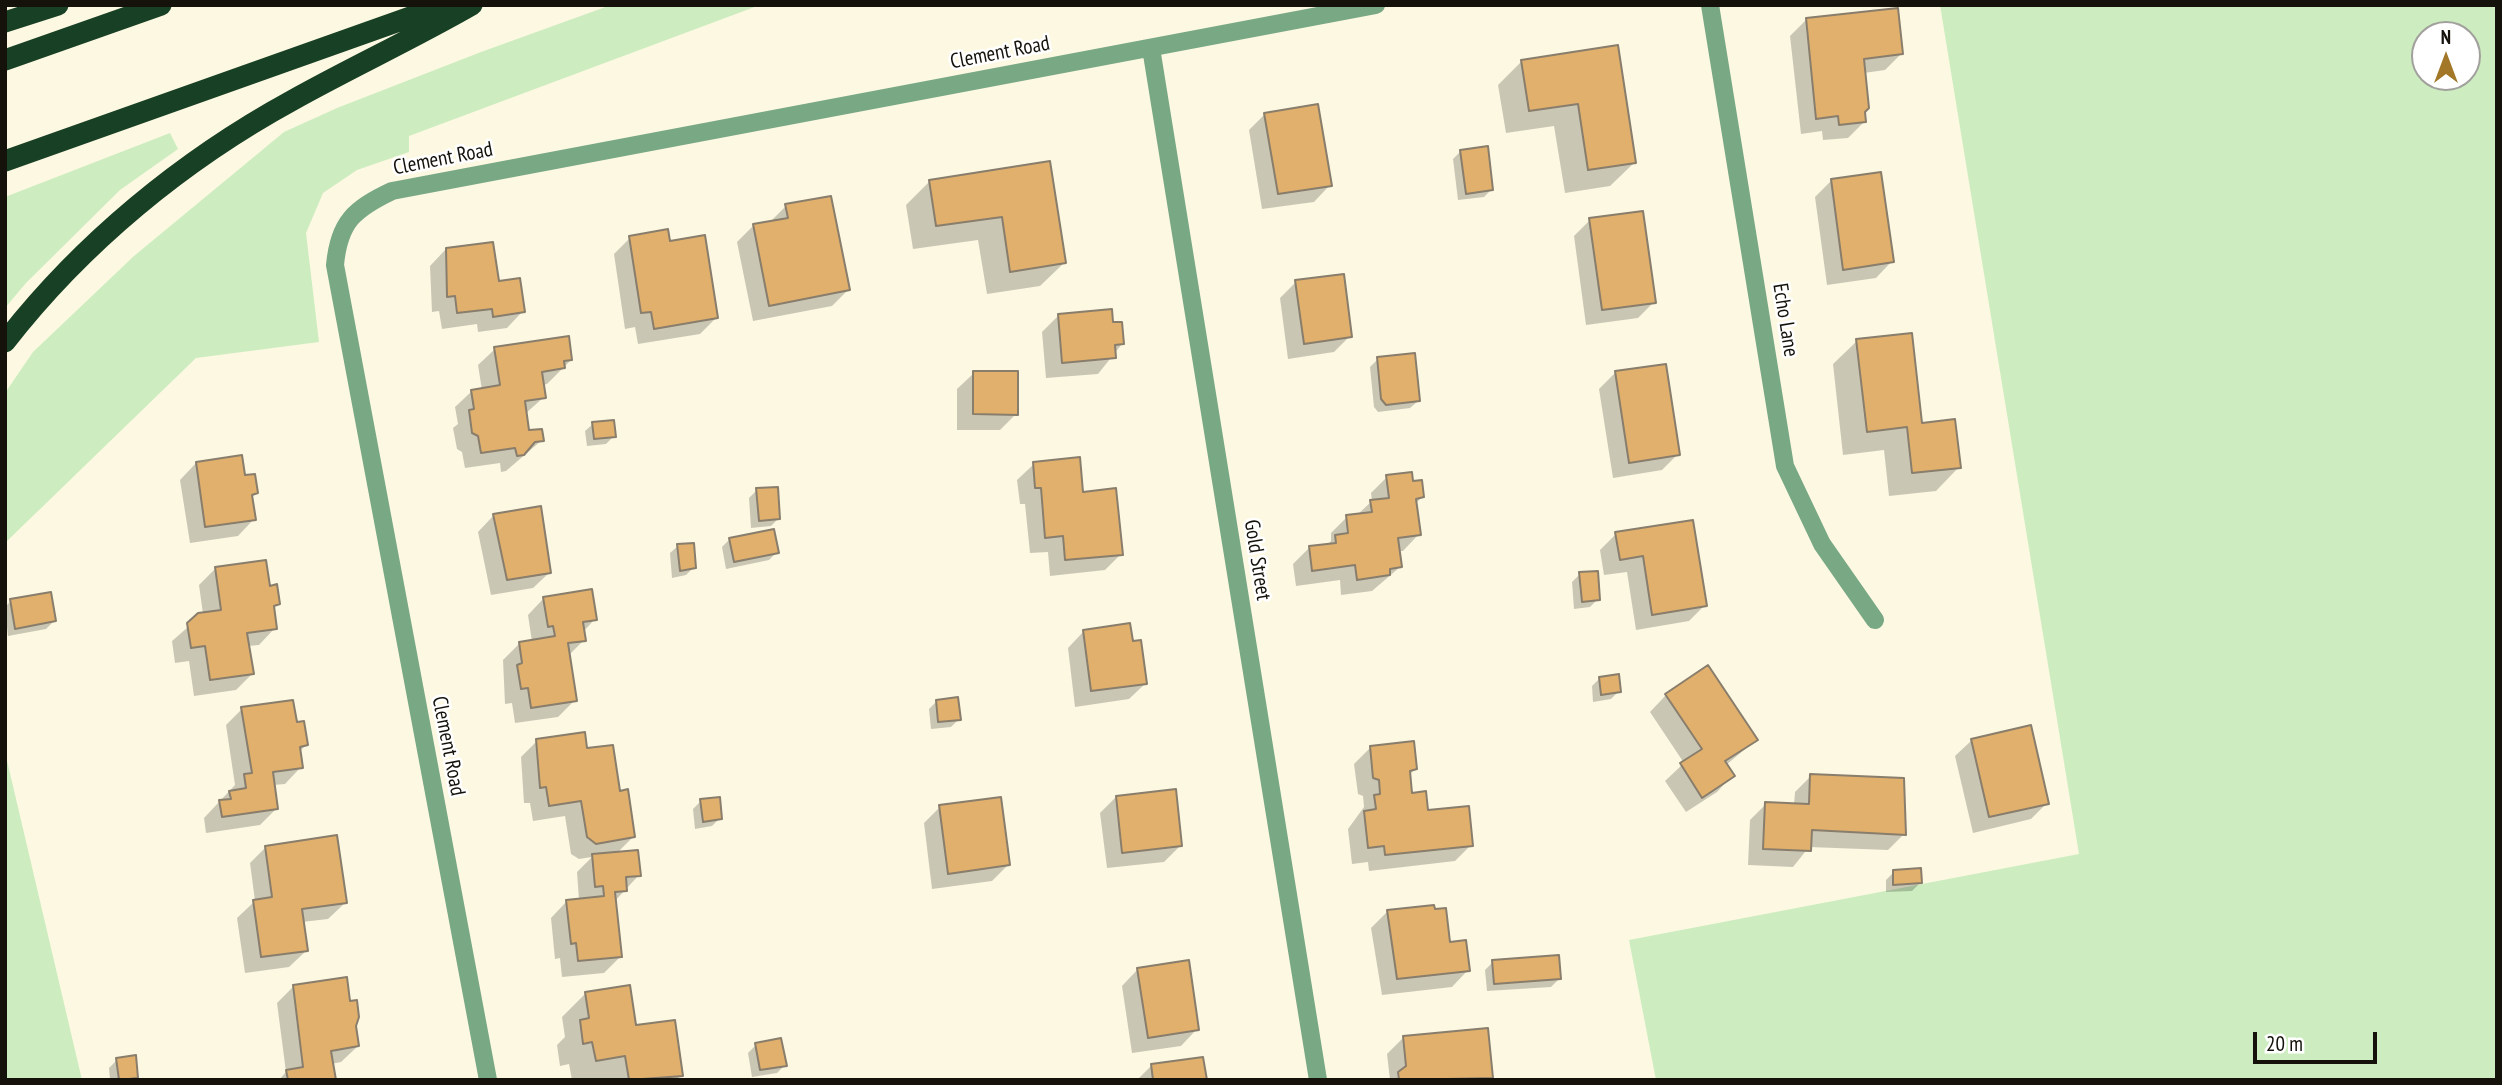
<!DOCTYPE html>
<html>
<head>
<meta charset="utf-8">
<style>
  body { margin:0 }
  #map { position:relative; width:2502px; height:1085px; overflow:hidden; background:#fdf8e2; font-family:"PT Sans Narrow",sans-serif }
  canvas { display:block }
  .frame { position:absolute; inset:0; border:7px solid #14120b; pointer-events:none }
  .north { position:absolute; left:2411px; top:21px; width:70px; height:70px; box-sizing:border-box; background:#fff; border:2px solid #a1a09d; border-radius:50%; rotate:0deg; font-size:19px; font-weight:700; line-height:28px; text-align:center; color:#14120b }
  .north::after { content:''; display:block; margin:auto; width:24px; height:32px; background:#a37728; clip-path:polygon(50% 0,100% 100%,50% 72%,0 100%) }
  .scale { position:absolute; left:2253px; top:1032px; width:124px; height:32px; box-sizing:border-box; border:4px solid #14120b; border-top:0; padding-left:9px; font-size:21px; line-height:24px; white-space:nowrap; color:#14120b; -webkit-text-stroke:5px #fff; paint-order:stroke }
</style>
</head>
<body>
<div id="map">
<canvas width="2502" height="1085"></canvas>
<div class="frame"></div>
<div class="north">N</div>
<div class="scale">20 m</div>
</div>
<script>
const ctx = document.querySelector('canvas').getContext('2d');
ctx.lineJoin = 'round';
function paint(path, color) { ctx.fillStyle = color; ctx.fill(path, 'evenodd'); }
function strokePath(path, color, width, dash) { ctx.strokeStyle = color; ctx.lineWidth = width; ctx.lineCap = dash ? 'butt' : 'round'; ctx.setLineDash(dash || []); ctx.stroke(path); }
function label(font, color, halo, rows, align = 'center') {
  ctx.font = font + ' "PT Sans Narrow",sans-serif'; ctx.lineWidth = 5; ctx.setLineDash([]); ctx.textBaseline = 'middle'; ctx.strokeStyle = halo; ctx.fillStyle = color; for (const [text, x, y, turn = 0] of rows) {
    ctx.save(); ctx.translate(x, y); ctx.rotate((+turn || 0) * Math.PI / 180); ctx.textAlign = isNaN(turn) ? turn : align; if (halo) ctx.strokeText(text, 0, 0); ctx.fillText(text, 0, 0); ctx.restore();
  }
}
const green = new Path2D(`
  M611,5h149l-351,131v16l-52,18 -34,23 -17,40 13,109 -123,16 -191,185v-150l28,-41 101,-96 150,-124 53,-24 144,-56z
  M1940,5h557v1075h-841l-27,-140 450,-86zM2425,35h42v42h-42z
  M170,133l8,16 -58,41 -94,93 -21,25v-111z
  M5,752l77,328h-77z`);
const shadow = new Path2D(`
  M1806,20l95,34 -16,16 -21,3v49l-16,16 -25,2 -1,-9 -21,3 -11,-98z
  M1616,47l18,116 -24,23 -45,7 -11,-67 -48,7 -8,-48 24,-24z
  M1265,114l65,71 -16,17 -52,7 -13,-79z
  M1461,151l31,38 -8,8 -26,3 -5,-41z
  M1049,163l15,100 -24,23 -53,8 -9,-54 -65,9 -7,-44 24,-24z
  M1831,181l61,80 -16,17 -49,7 -12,-88z
  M786,206l62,84 -16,16 -79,15 -16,-79 16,-16 16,-3z
  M1590,220l64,82 -16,16 -52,7 -12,-89z
  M630,238l39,5 47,75 -16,16 -62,10 -3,-17 -10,2 -11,-75z
  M446,249l51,34 26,28 -16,17 -29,4 -1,-8 -35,5 -3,-18 -7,1 -2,-46z
  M1296,282l54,54 -16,16 -46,7 -8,-61z
  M1058,316l53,8 11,20 -24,30 -52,4 -4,-46z
  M1857,341l64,84 38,42 -23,24 -47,5 -5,-46 -41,5 -10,-91z
  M495,349l76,11 -24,24 -5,1 2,12 -19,17 2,18 15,8 -36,31 -5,1 -1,-9 -35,5 -3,-16 -5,-3 -4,-21 5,-4 -3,-17 17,-16 10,-1 -4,-25z
  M1378,359l40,42 -8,7 -32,4 -4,-5 -4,-40z
  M974,373l42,41 -16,16h-43v-41z
  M1615,373l63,81 -16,16 -49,8 -14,-89z
  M593,424l21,12 -8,8 -19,2 -2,-15z
  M196,463l48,14 12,16 -5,5 3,21 -16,17 -48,7 -10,-63z
  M1034,464l48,30 39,60 -16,16 -55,6 -2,-24 -18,1 -5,-49h-5l-3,-24z
  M1387,477l25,6 10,14 -7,7 4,30 -16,17h-5l2,16 -28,24 -31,4 -1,-15 -44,6 -3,-22 16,-16 18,-3 4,-4v-8l16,-16 10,-2 15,-14 -1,-8z
  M757,490l22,28 -8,8 -20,2 -2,-30z
  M494,515l56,57 -17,16 -42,7 -13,-63z
  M1616,534l89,71 -16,16 -53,9 -9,-58 -23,3 -4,-25z
  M730,539l47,13 -8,8 -43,9 -4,-22z
  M678,546l16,21 -8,8 -14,3 -2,-25z
  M215,569l53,19 10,16 -6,5 3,19 -16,17 -11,1 4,28 -16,16 -42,6 -5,-35 -14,2 -3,-22 31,-27 -4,-29z
  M1580,574l18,25 -8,8 -16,2 -2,-27z
  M544,598l51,21 -12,13 1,8 -16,16 7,44 -17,17 -43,6 -3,-20 -7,1 -2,-44 16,-16 13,-2 -4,-27z
  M11,601l43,20 -8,8 -38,7 -3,-29z
  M1084,631l62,52 -17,16 -54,8 -7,-59z
  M1599,679l20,12 -8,8 -18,3 -1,-16z
  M1666,695l90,45 -30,25 7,10 -16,17 -31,20 -21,-31 19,-18 -34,-51z
  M937,701l22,18 -8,8 -20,2 -2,-20z
  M242,709l53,15 11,21 -7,7 2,15 -16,17 -12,1 3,24 -16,16 -54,8 -2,-15 31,-33 -9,-60z
  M1972,740l75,63 -16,16 -58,14 -18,-77z
  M537,741l49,9 33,43 14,44 -17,17 23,21 -25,27 6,55 -16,16 -42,4 -2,-19 -5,1 -4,-41 16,-17 12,-1 -2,-28 15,-15 -13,2 -8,-5 -6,-38 -32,5 -3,-18h-6l-3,-46z
  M1370,748l45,21 -7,7 2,19 16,17 45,33 -16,16 -86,10 -1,-9 -16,2 -4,-35 16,-22 -1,-11 -5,-2 -4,-30z
  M1811,776l93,58 -16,16 -79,-3 -16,20 -45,-2 2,-45 16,-16 28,1 1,-13z
  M1116,797l64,49 -16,16 -57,6 -7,-55z
  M701,801l19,17 -8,8 -17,3 -2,-20z
  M940,807l68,58 -16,16 -60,8 -8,-66z
  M266,847l79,56 -17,16 -26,3 4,29 -17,16 -44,6 -8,-55 18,-17 -5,-38z
  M1894,872l26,11 -8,8 -26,1v-12z
  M1387,912l61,31 20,27 -16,17 -70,8 -11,-67z
  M1493,962l66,17 -8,8 -64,4 -2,-21z
  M1138,969l59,60 -16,17 -49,7 -10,-67z
  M293,987l62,15 3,44 -17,16 -10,2 3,16h-55l7,-8 -9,-69z
  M586,993l49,34 46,48 -4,5h-105l-3,-16 -9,2 -3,-21 8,-8 -3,-20z
  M1403,1038l88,39 -101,3 -3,-26z
  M756,1045l29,20 -8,8 -25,4 -4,-24z
  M117,1060l19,17 -2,3h-24l-1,-12z
  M1152,1065l53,15h-68z`);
const building = new Path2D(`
  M1898,8l5,46 -39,5 5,49 -4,4 1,10 -27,3 -1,-9 -22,3 -10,-101z
  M1618,45l18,118 -48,7 -10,-66 -49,7 -8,-51z
  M1318,104l14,82 -54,8 -14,-81z
  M1488,146l5,44 -27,4 -6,-44z
  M1050,161l16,102 -56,9 -8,-55 -66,9 -7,-46z
  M1881,172l13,90 -51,8 -12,-91z
  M831,196l19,94 -81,16 -16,-82 35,-6 -3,-14z
  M1643,211l13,92 -54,7 -13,-92z
  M668,229l2,12 35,-6 13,83 -64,11 -3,-17 -10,1 -12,-77z
  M493,242l6,39 21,-3 5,34 -32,5 -1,-8 -35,4 -2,-17 -8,1 -1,-49z
  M1344,274l8,63 -48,7 -9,-64z
  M1112,309l1,13h9l2,22 -9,1 1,13 -54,5 -4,-49z
  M1912,333l10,90 33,-4 6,49 -49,5 -5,-46 -40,5 -11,-93z
  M569,336l3,24 -8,1 1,7 -23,4 4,26 -21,3 4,29 13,-1 2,12 -9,1 -11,13 -7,1 -2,-8 -34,5 -3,-17 -6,-3 -3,-23 5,-1 -3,-19 29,-5 -6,-38z
  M1415,353l5,48 -34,4 -5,-6 -4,-42z
  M1666,364l14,91 -51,8 -14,-92z
  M973,371h45v44l-45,-1z
  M614,420l2,17 -22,2 -2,-17z
  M242,455l3,20 10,-1 3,19 -6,2 4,25 -51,7 -9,-65z
  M1080,457l3,35 33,-4 7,67 -58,5 -2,-24 -18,2 -4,-50h-6l-2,-26z
  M1412,472l1,9 9,-1 2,17 -8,2 5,36 -23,3 4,29 -12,2v6l-33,5 -2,-15 -43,6 -3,-25 27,-3 -1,-8 13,-2 -2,-18 26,-3 -2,-12 19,-2 -3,-23z
  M778,487l2,32 -21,2 -3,-33z
  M541,506l10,67 -44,7 -14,-66z
  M1693,520l14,86 -55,9 -9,-59 -23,4 -5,-28z
  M774,529l5,24 -45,9 -5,-24z
  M694,543l2,25 -16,3 -3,-27z
  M266,560l4,26 7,-2 3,20 -6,2 3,23 -30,4 7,41 -44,6 -5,-34 -14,2 -4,-25 11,-10 23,-3 -6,-43z
  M1598,571l2,29 -18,2 -3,-30z
  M592,589l5,31 -14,2 3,19 -18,2 9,58 -46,7 -3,-20 -7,1 -4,-24 5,-2 -3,-21 36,-6 -2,-10 -5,1 -5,-30z
  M51,592l5,29 -41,8 -5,-30z
  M1130,623l3,18 8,-1 6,44 -56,7 -8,-61z
  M1708,665l50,75 -33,21 10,15 -33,22 -22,-35 22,-14 -37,-55z
  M1619,674l2,18 -20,3 -2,-18z
  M958,697l3,23 -23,2 -2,-22z
  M293,700l4,22 7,-1 4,24 -8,2 3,21 -30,4 5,37 -56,8 -3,-17 12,-1 -2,-8 17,-3 -2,-14 8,-1 -11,-66z
  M2031,725l18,79 -60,13 -18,-78z
  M585,732l2,16 26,-3 7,46 8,-2 7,48 -39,7 -9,-7 -6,-36 -32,5 -3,-19 -6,1 -4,-49z
  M1414,741l3,28 -7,2 2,22 14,-2 2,19 41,-4 4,40 -88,9 -1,-9 -16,2 -4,-37 12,-2 -2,-14 6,-1 -1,-14 -6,-2 -3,-32z
  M1810,774l94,4 2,57 -94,-5 -1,21 -48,-2 2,-47 44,2z
  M1176,789l6,57 -60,7 -6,-57z
  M720,797l2,22 -19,3 -3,-23z
  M1001,797l9,68 -62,9 -9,-69z
  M337,835l10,68 -45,6 6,42 -47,6 -8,-57 19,-3 -7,-51z
  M638,850l3,26 -15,1 1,14 -12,1 7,65 -44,4 -2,-18 -5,1 -5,-44 38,-4 -1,-10 -8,1 -3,-33z
  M1921,868l1,15 -29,2v-15z
  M1434,905l1,4 11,-1 4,34 16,-2 4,31 -73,8 -10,-69z
  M1559,955l2,24 -67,5 -2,-24z
  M1189,960l10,70 -51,8 -11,-70z
  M347,977l3,24 7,-1 2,17 -3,9 3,20 -28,5 5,29h-48l-2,-10 17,-3 -10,-82z
  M630,985l6,40 39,-5 8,56 -54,4 -4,-24 -29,5 -4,-19 -9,2 -3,-24 9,-2 -4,-26z
  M1488,1028l5,50 -94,2 -1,-8 8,-6 -3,-30z
  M781,1038l6,28 -27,4 -5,-27z
  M136,1055l2,23 -19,2 -3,-22z
  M1203,1057l4,23h-54l-2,-16z`);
const minor = new Path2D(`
  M1710,5l75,461 37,78 53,76
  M1151,48l167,1032
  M488,1080l-153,-815c4,-43 19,-56 57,-74l984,-186`);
const highway = new Path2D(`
  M5,22l53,-17
  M5,60l156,-55
  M5,161l439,-156
  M5,342c77,-99 178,-182 288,-242 59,-33 120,-61 179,-95`);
const streetNames = [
  ["Clement Road",1000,53,-11],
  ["Clement Road",443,159,-11],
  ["Echo Lane",1785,320,81],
  ["Gold Street",1257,560,81],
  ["Clement Road",448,746,79]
];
paint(green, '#cdedc0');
paint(shadow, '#0003');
paint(building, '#e0b06c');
strokePath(building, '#897d6c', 2);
strokePath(minor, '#78a884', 18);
strokePath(highway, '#184025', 21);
label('21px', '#14120b', '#fff', streetNames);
</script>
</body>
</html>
